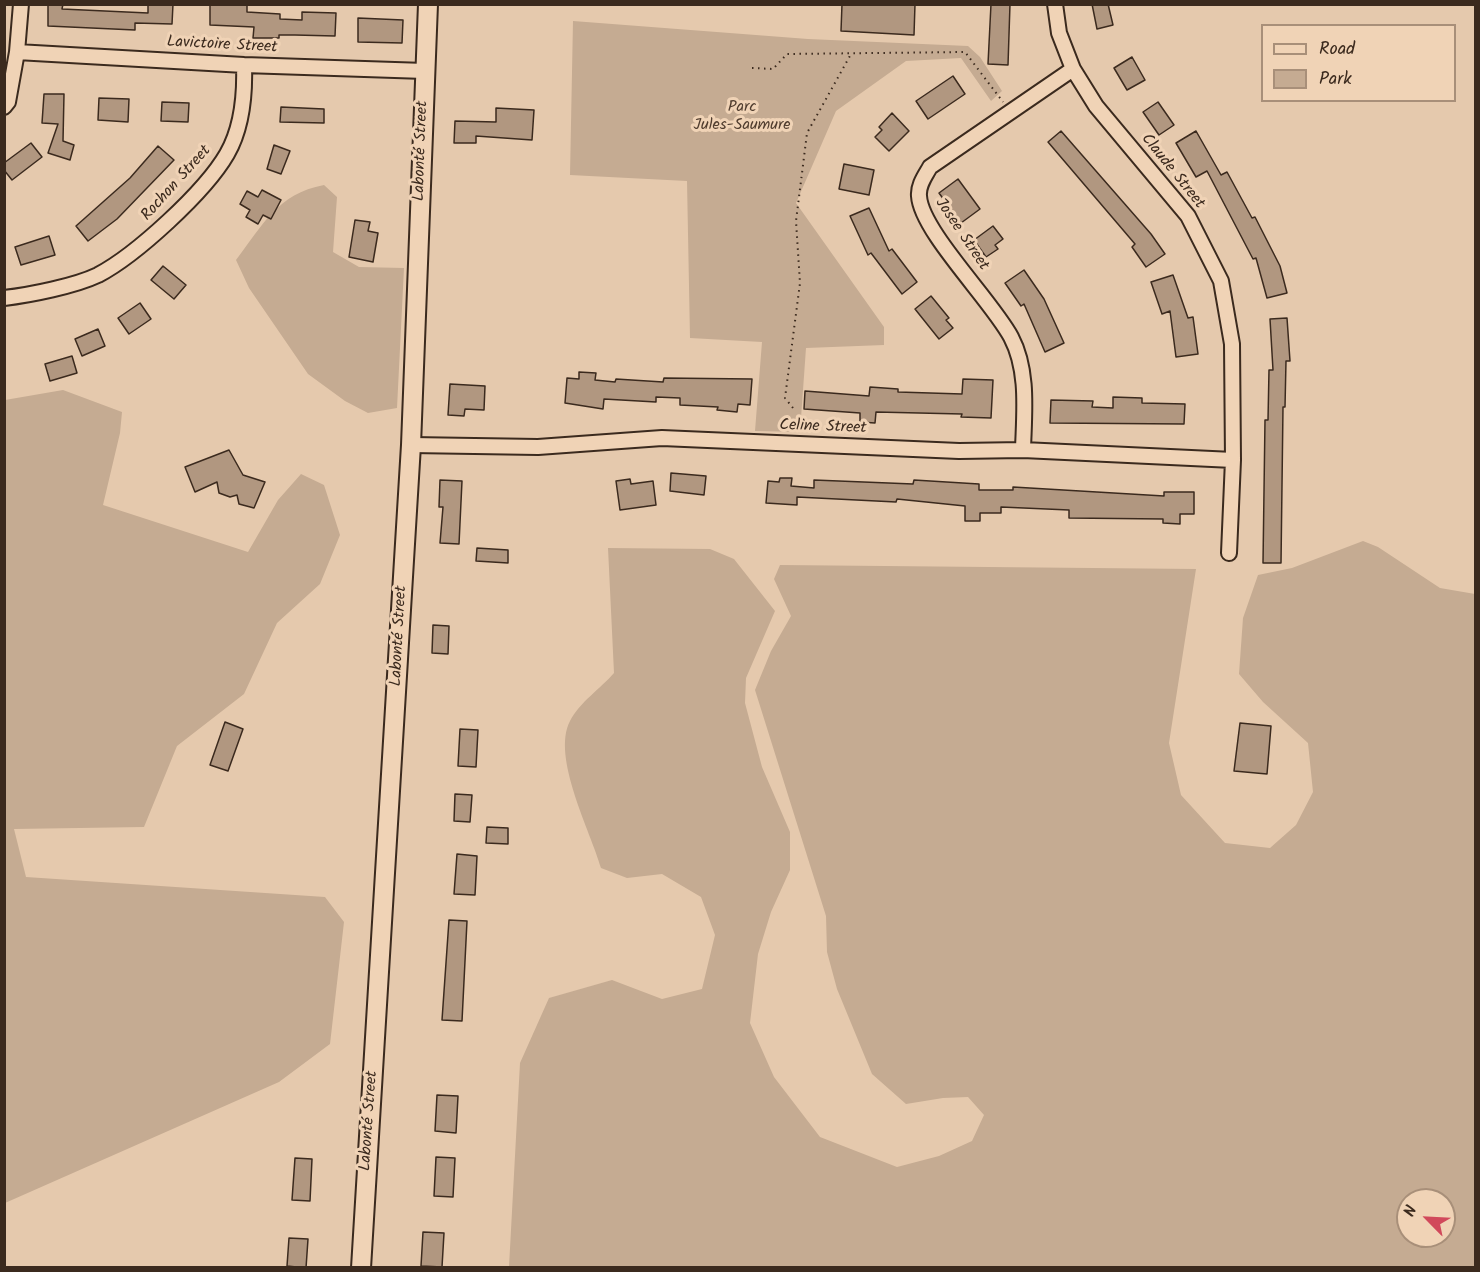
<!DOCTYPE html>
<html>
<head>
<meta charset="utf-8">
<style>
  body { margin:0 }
  #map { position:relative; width:1480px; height:1272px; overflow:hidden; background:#e5c9ad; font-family:Kalam,sans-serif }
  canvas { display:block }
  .frame { position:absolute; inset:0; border:6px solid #3b2a1e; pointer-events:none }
  .legend { position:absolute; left:1261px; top:24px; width:195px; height:78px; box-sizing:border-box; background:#f0d3b6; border:2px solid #a88f79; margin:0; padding:8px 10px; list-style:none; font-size:18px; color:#3b2a1e }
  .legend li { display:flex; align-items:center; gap:12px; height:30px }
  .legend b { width:30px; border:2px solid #a88f79 }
  .north { position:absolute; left:1396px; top:1188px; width:60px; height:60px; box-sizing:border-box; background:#f0d3b6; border:2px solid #a88f79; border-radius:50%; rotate:294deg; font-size:16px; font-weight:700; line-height:24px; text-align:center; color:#3b2a1e }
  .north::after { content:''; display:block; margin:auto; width:21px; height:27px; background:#d1495b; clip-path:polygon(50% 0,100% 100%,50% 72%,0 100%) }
</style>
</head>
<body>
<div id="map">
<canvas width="1480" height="1272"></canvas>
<div class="frame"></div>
<ul class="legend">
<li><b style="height:8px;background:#f0d3b6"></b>Road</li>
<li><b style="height:16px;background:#c5ab92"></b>Park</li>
</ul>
<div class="north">N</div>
</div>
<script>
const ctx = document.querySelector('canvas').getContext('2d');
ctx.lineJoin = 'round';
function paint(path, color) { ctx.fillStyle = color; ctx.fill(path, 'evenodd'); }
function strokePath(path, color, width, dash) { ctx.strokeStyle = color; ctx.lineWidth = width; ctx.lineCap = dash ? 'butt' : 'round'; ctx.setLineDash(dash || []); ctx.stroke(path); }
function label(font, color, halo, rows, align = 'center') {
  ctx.font = font + ' Kalam,sans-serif'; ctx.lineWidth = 6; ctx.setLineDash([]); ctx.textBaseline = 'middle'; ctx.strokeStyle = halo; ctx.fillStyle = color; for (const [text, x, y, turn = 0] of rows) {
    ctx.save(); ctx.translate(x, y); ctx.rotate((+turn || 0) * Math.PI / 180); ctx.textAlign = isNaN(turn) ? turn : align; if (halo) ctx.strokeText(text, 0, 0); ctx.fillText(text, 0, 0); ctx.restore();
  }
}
const green = new Path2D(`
  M573,21l235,18 160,7 12,11 22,34 -11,10 -30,-43 -55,3 -70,50 -40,92 88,124v18l-78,3 -6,84 -45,-1 7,-89 -72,-4 -3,-157 -117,-6z
  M324,185l13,12 -4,55 26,15 45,1 -7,140 -29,5 -23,-12 -37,-27 -59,-86 -13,-28c27,-35 41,-66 88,-75z
  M63,390l59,22 -2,21 -17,72 145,47 30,-52 23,-26 23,11 16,50 -20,49 -43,39 -33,71 -67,52 -33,81 -130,2 12,48 299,20 19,25 -14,122 -51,38 -274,121v-803z
  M1363,541l15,6 62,41 35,6v673h-966l11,-204 29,-65 63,-18 50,19 40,-10 13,-54 -14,-38 -39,-23 -35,4 -26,-10c-10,-36 -50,-111 -31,-147 9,-18 31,-33 44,-48l-6,-125 102,1 24,10 41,52 -29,67 -1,25 17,64 28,65v38l-19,42 -13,42 -8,69 24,54 46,60 77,30 42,-11 33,-15 12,-26 -16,-18 -25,1 -37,6 -34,-30 -35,-85 -10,-37 -1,-36 -71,-226 16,-39 20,-35 -17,-37 6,-14 416,4 -27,174 12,52 44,48 45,5 26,-23 17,-33 -5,-49 -45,-41 -24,-28 4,-56 15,-43 34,-7zM1408,1200h36v36h-36z`);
const building = new Path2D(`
  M48,4h15l-1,5 86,4v-9h25l-1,20 -37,-1v7l-87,-4z
  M210,4h37v8l33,2v5l22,1v-8l34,1 -1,23 -40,-1h-16v3h-26l1,-11 -44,-2z
  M842,4h73l-1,31 -73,-4z
  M991,4h19l-2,61 -20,-1z
  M1092,4h16l5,21 -16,4z
  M358,18l45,2 -1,23 -44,-1z
  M1132,57l13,23 -18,10 -13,-22z
  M953,76l12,18 -37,25 -12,-18z
  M44,94h20l-1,47 11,4 -4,15 -22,-7 10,-29 -16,-1z
  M99,98l30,1 -1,23 -30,-2z
  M162,102l27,1 -1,19 -27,-1z
  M1158,102l16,23 -15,10 -16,-23z
  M281,107l43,2v14l-44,-1z
  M496,108l38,2 -2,30 -56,-4v7h-22l1,-22 41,1z
  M892,113l17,18 -20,20 -14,-14 7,-7 -3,-3z
  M1061,131l90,103 14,20 -19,13 -14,-20 3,-3 -87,-102z
  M1196,131l25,44 6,-3 25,46 3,-1 25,49 7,27 -20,5 -11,-40 -3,1 -46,-88 -11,6 -20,-34z
  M31,143l11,14 -30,23 -8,-10v-7z
  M274,145l16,6 -9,23 -14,-5z
  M158,146l16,14 -57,59 -29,22 -12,-15 54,-48z
  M844,164l30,6 -5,25 -30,-6z
  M958,179l22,30 -19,14 -22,-30z
  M262,190l19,10 -10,19 -8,-4 -5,9 -12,-7 4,-7 -10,-6 7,-13 11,6z
  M869,208l20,43 3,-2 25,33 -15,12 -31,-41 -3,2 -18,-39z
  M355,220l15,2 -2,9 10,2 -5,29 -24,-5z
  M993,226l10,13 -8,6 3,4 -12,8 -12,-17z
  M49,236l6,19 -34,10 -6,-18z
  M163,266l23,19 -12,14 -23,-19z
  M1024,270l20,29 20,44 -19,9 -21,-48 -3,2 -16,-23z
  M1173,275l15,43 5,-1 5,37 -22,3 -6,-46 -8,3 -11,-32z
  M931,296l18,22 -3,2 7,8 -14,11 -24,-30z
  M140,303l11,16 -22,15 -11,-16z
  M1287,318l3,43h-4l-1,46h-2l-2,156h-18l2,-143h3l1,-50h4l-3,-51z
  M98,329l7,17 -23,10 -7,-17z
  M72,356l5,17 -27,8 -5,-17z
  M579,372l17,1 -1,7 20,2 1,-3 47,3 1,-4 88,1 -2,26 -12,-1 -1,8 -20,-2 1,-3 -38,-2v-7l-24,-1v5l-52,-3 -1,10 -38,-6 2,-25 12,1z
  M963,379l30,1 -2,38 -30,-1 1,-3 -86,-2 -1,11 -15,-1v-9l-56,-4 1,-18 64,5 1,-9 28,2v3l64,2z
  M450,384l35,2 -1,24 -19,-1 -1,7 -16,-1z
  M1113,397l29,1v5l43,1 -1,20 -134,-1 1,-23 42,1 -1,6 21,1z
  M229,450l14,25 22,7 -11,26 -15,-4 -2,-9 -7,2 -11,-4 -2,-11 -22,10 -10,-25z
  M671,473l35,3 -2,19 -34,-4z
  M780,478h12l-1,8 23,2v-8l99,4 1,-4 65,4v6h34v-3l151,9v-4h30v22h-14v10l-17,-1v-4l-94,-1v-8l-68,-3v6h-21v8h-15v-15l-68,-7 -1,3 -99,-5v8l-31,-2 2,-22 11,1z
  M630,479l1,5 22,-3 3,24 -36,5 -4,-29z
  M440,480l22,1 -3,63 -19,-1 3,-36h-4z
  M477,548l31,2v13l-32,-2z
  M433,625l16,1 -1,28 -16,-1z
  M225,722l18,7 -15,42 -18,-6z
  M1240,723l31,3 -4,48 -33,-3z
  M460,729l18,1 -2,37 -18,-1z
  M455,794l17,1 -2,27 -16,-1z
  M487,827l21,1v16l-22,-1z
  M457,854l20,2 -2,39 -21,-1z
  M449,920l18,1 -5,100 -20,-1z
  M437,1095l21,1 -2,37 -21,-2z
  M436,1157l19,1 -2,39 -19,-1z
  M295,1158l17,1 -2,42 -18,-1z
  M423,1232l21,1 -2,34 -21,-1z
  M289,1238l19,1 -2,29 -19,-2z`);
const path = new Path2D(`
  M752,68l21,1 14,-15 178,-2 38,50
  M793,408l-8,-10 15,-115 -4,-62 11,-88 44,-79`);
const street = new Path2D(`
  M1055,4l4,29 14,36 23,37 92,110 33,65 11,63 1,116 -4,93
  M17,52l227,13 181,6
  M4,107l4,-5 9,-50 4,-48
  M4,298c26,-3 71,-12 94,-23 38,-20 107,-83 129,-121 15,-26 18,-60 17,-89
  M411,445l127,2 124,-9 297,13 64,-1 210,10
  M1023,450c1,-37 6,-79 -12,-113 -19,-36 -90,-106 -92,-141 -1,-11 6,-20 11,-29l143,-98`);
const secondary = new Path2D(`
  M361,1268l50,-823 17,-441`);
const streetNames = [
  ["Lavictoire Street",222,46,3],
  ["Labonté Street",422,151,-88],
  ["Claude Street",1172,172,51],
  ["Rochon Street",177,184,-48],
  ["Josee Street",961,235,56],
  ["Celine Street",823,428,2],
  ["Labonté Street",400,636,-87],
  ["Labonté Street",370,1121,-86]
];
const parkNames = [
  ["Parc",742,108],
  ["Jules-Saumure",742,126]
];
paint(green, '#c5ab92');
paint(building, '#b19780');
strokePath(building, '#3b2a1e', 1.5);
strokePath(street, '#3b2a1e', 18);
strokePath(secondary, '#3b2a1e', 22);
strokePath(path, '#3b2a1e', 2, [1.5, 4.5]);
strokePath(street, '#f0d3b6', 14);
strokePath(secondary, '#f0d3b6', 18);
label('16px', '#3b2a1e', '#f0d3b6', streetNames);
label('16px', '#503d2f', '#f0d3b6', parkNames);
</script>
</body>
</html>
